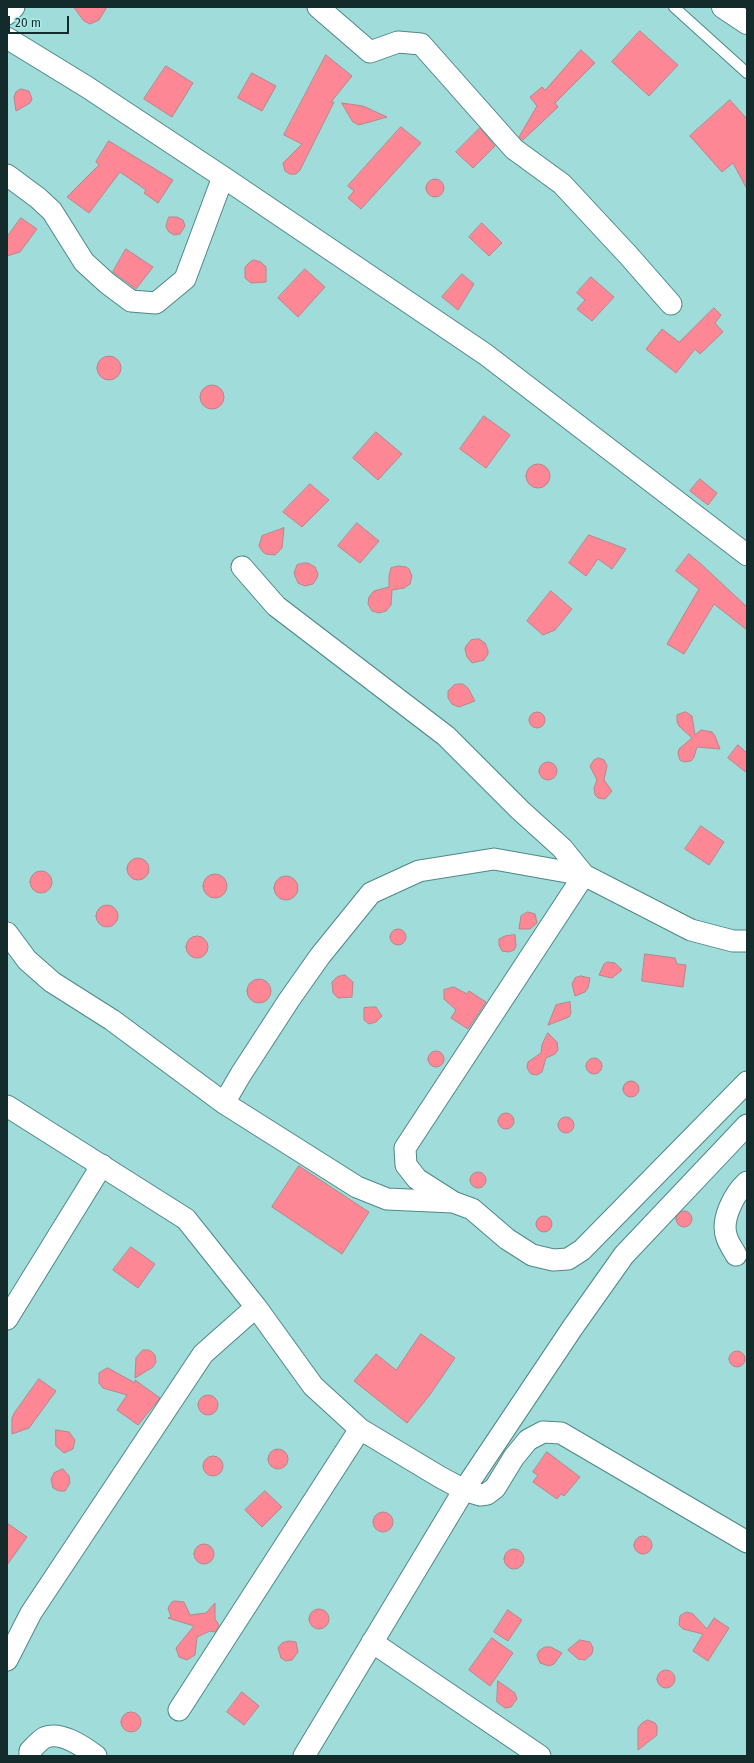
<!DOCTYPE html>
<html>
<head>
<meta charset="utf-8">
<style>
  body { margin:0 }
  #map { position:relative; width:754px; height:1763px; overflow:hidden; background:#9fdcda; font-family:"Fira Sans",sans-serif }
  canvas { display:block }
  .frame { position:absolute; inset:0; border:8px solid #132c2b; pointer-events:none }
  .scale { position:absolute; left:8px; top:16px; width:61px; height:18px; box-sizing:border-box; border:2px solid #132c2b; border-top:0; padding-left:5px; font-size:12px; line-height:14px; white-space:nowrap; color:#132c2b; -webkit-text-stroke:3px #ace9e7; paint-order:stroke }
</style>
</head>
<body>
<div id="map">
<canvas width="754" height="1763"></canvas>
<div class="frame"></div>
<div class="scale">20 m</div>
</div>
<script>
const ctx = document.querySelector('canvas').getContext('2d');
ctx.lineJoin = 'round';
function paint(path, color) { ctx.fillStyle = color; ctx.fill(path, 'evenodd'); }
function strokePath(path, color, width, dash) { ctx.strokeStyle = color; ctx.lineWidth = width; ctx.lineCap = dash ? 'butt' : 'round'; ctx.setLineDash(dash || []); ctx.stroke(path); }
const building = new Path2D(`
  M74,7h33l-8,13 -9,4 -6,-3z
  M640,31l38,34 -29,31 -37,-34z
  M581,50l14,13 -40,40 3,4 -35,33 -4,-3 18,-31 -7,-9 12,-10 3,3z
  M326,55l26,21 -21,26h3l-34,68 -4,4h-6l-5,-3 -2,-8 19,-19 -18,-9z
  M166,66l27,17 -21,34 -28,-18z
  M252,73l24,13 -14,25 -24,-13z
  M21,89l8,2 3,8 -2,4 -14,8 -2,-14 2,-5z
  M730,100l17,19v70l-14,-26 -11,9 -32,-36z
  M342,103l21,3 24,11 -28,8 -6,-3z
  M401,127l20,16 -60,66 -13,-11 6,-7 -6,-5z
  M480,128l15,18 -22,22 -17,-16z
  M109,141l64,39 -15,23 -14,-10 2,-3 -26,-18 -31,41 -22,-16 32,-32 -3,-3z
  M426 188a9 9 0 1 1 18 0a9 9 0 1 1-18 0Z
  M169,217h8l6,3 2,6 -5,8 -6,1 -5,-3 -3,-5z
  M21,218l16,11 -17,23 -13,4v-19z
  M482,223l20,20 -13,13 -20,-19z
  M126,249l27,18 -17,22 -23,-17z
  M254,260l7,2 5,5v15l-15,1 -6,-5v-11l5,-5z
  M305,269l20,18 -27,30 -20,-19z
  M462,274l12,10 -16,26 -16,-13z
  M591,277l23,20 -22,24 -15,-12 8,-9 -8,-7z
  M714,308l7,7 -6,8 8,9 -23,22 -5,-5 -19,24 -30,-24 16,-20 17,13z
  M97 368a12 12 0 1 1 24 0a12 12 0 1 1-24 0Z
  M200 397a12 12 0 1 1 24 0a12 12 0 1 1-24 0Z
  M484,416l26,19 -24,33 -26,-19z
  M376,432l26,22 -24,26 -25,-22z
  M526 476a12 12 0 1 1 24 0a12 12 0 1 1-24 0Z
  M700,479l17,14 -9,12 -18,-14z
  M310,484l19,16 -27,27 -19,-15z
  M357,523l22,18 -19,22 -22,-17z
  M284,528l-2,20 -7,7 -9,-1 -3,-2 -4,-6 3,-10z
  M589,535l37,14 -14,20 -14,-10 -12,17 -17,-13z
  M689,554l12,10 46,43v23l-33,-26 -30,50 -17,-10 32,-55 -23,-18z
  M304,563h4l7,4 3,7 -1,4 -4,6 -8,2 -7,-3 -4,-10 3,-8z
  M399,566l7,1 3,2 3,7 -2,8 -6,4 -12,2 -1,15 -5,6 -7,2 -7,-2 -4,-7 1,-7 5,-6 15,-4v-11l2,-8z
  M551,591l21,18 -17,21 -12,5 -16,-14z
  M479,639l6,4 3,7v4l-4,6 -12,3 -5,-6 -2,-8 1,-3 5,-6z
  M458,684h5l5,4 7,13 -16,6 -7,-3 -4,-6v-7l6,-6z
  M529 720a8 8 0 1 1 16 0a8 8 0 1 1-16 0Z
  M686,712l6,4 3,19 6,-5 11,2 3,4 5,13 -23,-2 -3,10 -3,4 -7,1 -4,-2 -2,-6 1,-5 13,-11 -13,-12 -2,-5v-6z
  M738,745l9,8v20l-19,-15z
  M599,758l5,2 3,6 -3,14 8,11 -7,8 -7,-1 -3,-3 -1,-7 3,-8 -7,-14 4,-6z
  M539 771a9 9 0 1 1 18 0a9 9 0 1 1-18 0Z
  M701,826l23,16 -15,23 -24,-16z
  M127 869a11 11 0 1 1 22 0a11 11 0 1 1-22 0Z
  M30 882a11 11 0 1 1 22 0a11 11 0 1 1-22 0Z
  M203 886a12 12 0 1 1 24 0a12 12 0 1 1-24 0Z
  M274 888a12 12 0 1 1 24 0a12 12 0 1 1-24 0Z
  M96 916a11 11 0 1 1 22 0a11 11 0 1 1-22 0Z
  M528,912l7,2 2,9 -7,6h-11l2,-13z
  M390 937a8 8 0 1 1 16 0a8 8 0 1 1-16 0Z
  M515,935l1,11 -2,4 -5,2 -7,-1 -3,-6v-6l6,-3z
  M186 947a11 11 0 1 1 22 0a11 11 0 1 1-22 0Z
  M645,954l30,4 2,6 9,1 -3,22 -41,-6z
  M608,962l7,1 7,7 -10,8 -13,-3 5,-11z
  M345,975l8,7 -1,15 -14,1 -5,-5 -1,-11 5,-5z
  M581,976l9,2 -2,10 -3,4 -10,4 -3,-12 3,-6z
  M247 991a12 12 0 1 1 24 0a12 12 0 1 1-24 0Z
  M454,987l13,7 2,-3 17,11 -18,27 -17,-11 5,-8 -12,-11v-9z
  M570,1002l1,11 -2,4 -21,8 8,-20z
  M372,1007h4l6,9 -6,6 -7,2 -5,-4v-12z
  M548,1033l9,9 1,8 -3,4 -9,4 -4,14 -5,3 -6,-1 -4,-6 1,-6 13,-9 1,-8z
  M428 1059a8 8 0 1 1 16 0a8 8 0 1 1-16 0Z
  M586 1066a8 8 0 1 1 16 0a8 8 0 1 1-16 0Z
  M623 1089a8 8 0 1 1 16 0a8 8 0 1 1-16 0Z
  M498 1121a8 8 0 1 1 16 0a8 8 0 1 1-16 0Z
  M558 1125a8 8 0 1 1 16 0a8 8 0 1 1-16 0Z
  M299,1166l70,46 -27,42 -70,-47z
  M470 1180a8 8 0 1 1 16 0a8 8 0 1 1-16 0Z
  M676 1219a8 8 0 1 1 16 0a8 8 0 1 1-16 0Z
  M536 1224a8 8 0 1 1 16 0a8 8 0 1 1-16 0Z
  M131,1247l24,17 -17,24 -25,-18z
  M421,1334l34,24 -26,38 -22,27 -53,-42 22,-27 20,16z
  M143,1350h6l3,2 3,3 1,7 -3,5 -18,11 1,-20z
  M729 1359a8 8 0 1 1 16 0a8 8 0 1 1-16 0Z
  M108,1368l27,15v-3l25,18 -22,27 -21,-15 10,-15 -24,-7 -4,-5v-10l6,-4z
  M39,1379l17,12 -27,37 -17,6v-16l3,-6z
  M198 1405a10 10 0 1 1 20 0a10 10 0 1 1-20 0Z
  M56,1430l13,2 6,8 -2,9 -9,4 -8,-7z
  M268 1459a10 10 0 1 1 20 0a10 10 0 1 1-20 0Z
  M547,1452l33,25 -16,19 -3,-2 -4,5 -24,-17 5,-7 -5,-3z
  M203 1466a10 10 0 1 1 20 0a10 10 0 1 1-20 0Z
  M63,1469l6,7 1,7 -5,8h-6l-6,-3 -2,-9 3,-6z
  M265,1491l17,16 -20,20 -17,-17z
  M373 1522a10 10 0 1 1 20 0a10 10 0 1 1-20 0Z
  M7,1523l20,14 -20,28z
  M634 1545a9 9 0 1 1 18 0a9 9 0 1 1-18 0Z
  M194 1554a10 10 0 1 1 20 0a10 10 0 1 1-20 0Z
  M504 1559a10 10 0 1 1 20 0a10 10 0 1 1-20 0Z
  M175,1601l9,1 6,13 16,-2 9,-10v16l4,6 -4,7 -5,-1 -13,6 -2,18 -8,5 -8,-3 -3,-9 18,-22 -26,-8 3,-1 -3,-9 4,-6z
  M309 1619a10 10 0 1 1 20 0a10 10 0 1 1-20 0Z
  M508,1610l14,10 -14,21 -14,-9z
  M687,1612l6,2 14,15 7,-11 15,10 -21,33 -15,-10 10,-17 -20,-5 -4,-4 1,-9z
  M492,1638l21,15 -23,33 -21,-16z
  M580,1640l10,2 3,6 -1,6 -7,6 -7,-1 -10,-9z
  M289,1641l7,1 2,10 -6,8 -6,1 -5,-3 -3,-10 4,-5z
  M545,1647h6l11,6 -8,11 -5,2 -9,-3 -3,-8 2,-4z
  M657 1679a9 9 0 1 1 18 0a9 9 0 1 1-18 0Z
  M498,1681l17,12 2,6 -6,8 -6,1 -8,-6z
  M242,1692l17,14 -15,19 -17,-13z
  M121 1722a10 10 0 1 1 20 0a10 10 0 1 1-20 0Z
  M648,1720l7,3 2,3v9l-19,15v-22l4,-5z`);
const service = new Path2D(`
  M674,7l73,66`);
const minor = new Path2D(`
  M318,7l52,45 28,-10 23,2 93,105 48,35 67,72 42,48
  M7,14l7,-7
  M7,38l80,49 136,90 262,177 262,201
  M7,175l31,23 14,13 32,51 23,21 24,18 25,2 29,-24 38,-102
  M242,567l34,39 170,130 74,74 42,38 22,27 107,55 42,11h14
  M7,933l20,27 25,22 60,38 112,83 133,84 30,12 66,3 19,7 35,30 25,16 21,5 15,-1 14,-9 165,-168
  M224,1103l17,-29 48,-74 31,-44 51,-63 48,-22 75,-12 90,16 -179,273 1,17 11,14 36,23
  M7,1106l179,113 70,88 57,79 47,43 80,48 24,13 16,5 7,-1 8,-6 19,-31 14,-17 15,-8 18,1 186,109
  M736,1255c-3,-6 -7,-11 -9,-17 -7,-18 7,-44 20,-56
  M7,1319l95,-154
  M372,1642l168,114
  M7,1660l24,-47 172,-259 53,-47
  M179,1710l181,-281
  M30,1756v-5c4,-4 9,-10 14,-13 16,-8 40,9 52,18
  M304,1756l160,-266 109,-163 51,-72 123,-130`);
const secondary = new Path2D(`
  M723,7l24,16`);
paint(building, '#fe8796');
strokePath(building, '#b78589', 1);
strokePath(service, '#4e8887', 12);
strokePath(minor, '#4e8887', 23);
strokePath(secondary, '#4e8887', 24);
strokePath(service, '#fff', 10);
strokePath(minor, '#fff', 21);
strokePath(secondary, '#fff', 22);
</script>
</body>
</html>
